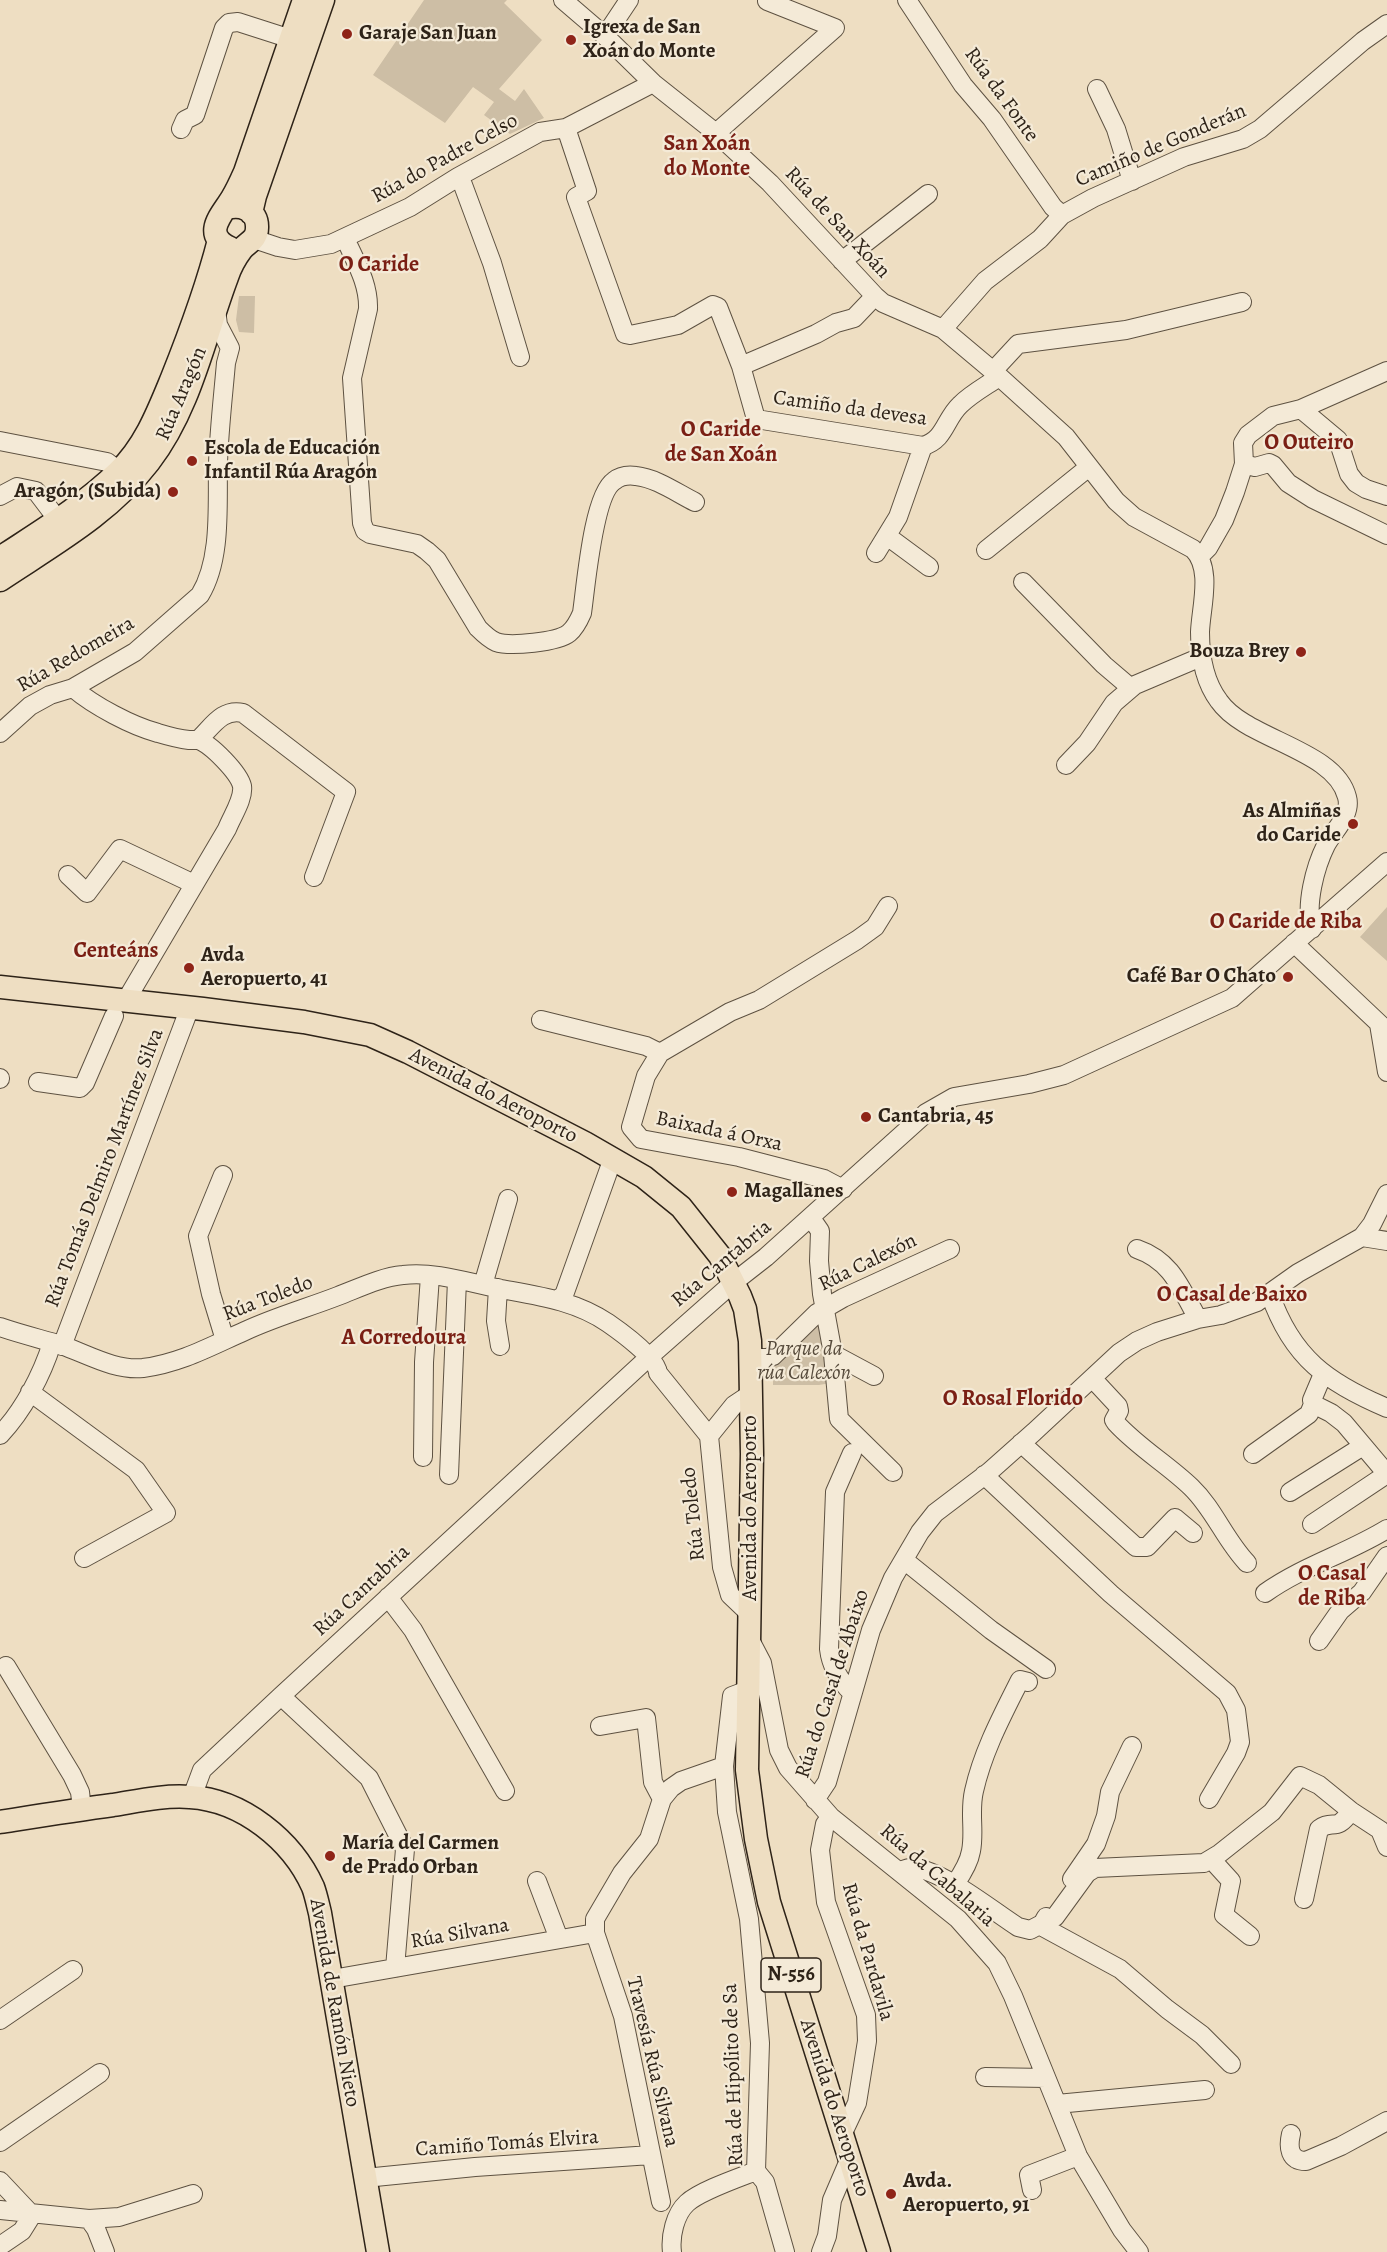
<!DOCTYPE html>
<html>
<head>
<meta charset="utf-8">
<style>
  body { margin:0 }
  canvas { display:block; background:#eedec2 }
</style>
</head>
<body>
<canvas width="1387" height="2252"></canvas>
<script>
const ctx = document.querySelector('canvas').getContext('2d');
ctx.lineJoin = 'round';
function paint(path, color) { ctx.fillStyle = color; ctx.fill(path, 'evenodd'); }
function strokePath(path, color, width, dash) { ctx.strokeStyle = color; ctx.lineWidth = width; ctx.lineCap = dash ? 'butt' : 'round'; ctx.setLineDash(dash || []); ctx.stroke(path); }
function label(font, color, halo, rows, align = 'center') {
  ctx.font = font + ' Alegreya,serif'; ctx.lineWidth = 4.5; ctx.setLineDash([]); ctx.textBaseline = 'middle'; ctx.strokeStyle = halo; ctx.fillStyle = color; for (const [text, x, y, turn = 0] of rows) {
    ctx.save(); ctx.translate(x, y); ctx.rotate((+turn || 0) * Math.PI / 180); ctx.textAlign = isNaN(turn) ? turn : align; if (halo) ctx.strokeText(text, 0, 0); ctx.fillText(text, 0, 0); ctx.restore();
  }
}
const green = new Path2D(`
  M424,0h83l-3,3 38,37 -43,49 16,12 9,-12 20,29 -34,16 -26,-19 10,-13 -21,-15 -28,36 -72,-48z
  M239,296h16l-1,37 -15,-1 -3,-12z
  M1387,907v54l-27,-24z
  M819,1320l12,63 -12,2h-46v-23z`);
const minor = new Path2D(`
  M563,0l42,36 48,47 63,50 54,50 105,113 8,7 60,26 50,42 73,66 50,64 18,16 59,32c20,20 8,57 7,83 0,24 4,49 19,69 27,39 116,48 128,96 5,18 -13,33 -21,48 -11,22 -21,60 -14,84
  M907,0l56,85 29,34 61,88 9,8
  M605,36l24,-36
  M1097,89l19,40 16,52
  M566,128l21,63 -11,6 49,137 5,1 48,-10 35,-20 5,2 23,59 15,53 167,27c22,-6 22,-27 37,-41 11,-11 26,-19 39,-28
  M181,129l4,-9 10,-5 29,-87 5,-5 9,-1 53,17
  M716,133l119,-105 -68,-27
  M458,177l5,8 29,78 28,94
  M345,238c10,23 24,45 23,71l-16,69 10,145 3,8 5,3 47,10 10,7 10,9 41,68c5,5 11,11 18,14 14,5 62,0 73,-9 6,-5 10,-13 13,-20 4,-27 11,-118 32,-132 6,-5 15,-6 22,-5 20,2 41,17 59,26
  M254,239l24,8 17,3 36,-6 79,-37 48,-30 82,-45 26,-4 87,-45
  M842,261l86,-67
  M943,329l42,-48 55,-42 22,-24 31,-17 91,-41 59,-18 17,-10 103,-88 24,-17
  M741,366l75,-32 20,-11 18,-5 21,-22
  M993,371l25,-27 108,-14 116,-28
  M1301,409l37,31 11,34 7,9 10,6 21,7
  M0,441l107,21 12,9
  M1244,464l11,3 14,-4 4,2 15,18 25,16 74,36
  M0,496l17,-9 19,4 22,29
  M887,536l42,31
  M986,550l103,-83
  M876,553l22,-36 25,-71
  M1200,556l8,-8 16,-28 11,-28 9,-28 -1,-21 5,-8 25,-19 28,-7 86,-38
  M1023,582l81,83 27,23
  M73,688c21,18 59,38 85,45 10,3 21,6 31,7 2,0 8,0 9,0 13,4 41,33 44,46 2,13 -10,30 -15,43l-102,173
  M0,733l30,-27 20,-11 23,-7 62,-36 65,-57c22,-36 17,-90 18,-131 1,-33 5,-67 8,-101l4,-15 -12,-23 -2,-15
  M198,740c14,-13 24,-32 45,-27l103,79 -32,85
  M1066,765l21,-22 27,-40 21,-18 66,-28
  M68,875l19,18 33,-44 74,35
  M1294,943l93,88
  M541,1020l105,26 14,7
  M1379,1024l8,48
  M0,1078v1
  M38,1082l42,6 5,-5 29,-67
  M223,1175l-25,61 13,58 14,46
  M843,1189l-19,-10 -85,-22 -98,-18 -10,-12 15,-51 14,-23 70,-41 29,-12 98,-60 18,-13 13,-21
  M811,1218l9,13 -1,30 3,33 11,60 6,65 54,53
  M1362,1237l25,4
  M1137,1249c35,12 44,40 61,70
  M483,1285l25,-86
  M498,1288l-2,33 4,25
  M1270,1294c22,64 58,89 117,114
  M558,1299l6,-4 49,-137
  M0,1327c20,7 41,12 61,18 26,9 54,26 82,23 38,-5 68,-22 102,-37 30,-14 62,-23 93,-35 21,-8 43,-19 65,-21 32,-4 67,8 98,14 38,7 75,12 107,34 13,9 49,35 50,50l51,63
  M62,1346l128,-339
  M833,1354l41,22
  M751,1358h16l6,-2 44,-43 26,-15 107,-49
  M1323,1374l-11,26 1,4 18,9 13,10 43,51
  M1092,1378l26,28 1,5 -5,9 2,3c23,25 51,41 75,64 23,22 34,53 56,76
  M30,1392l106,78 30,43 -82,45
  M0,1435c23,-24 42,-60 52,-92
  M1021,1443l115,104h11l28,-29 18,15
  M852,1453l-17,39 -6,157c2,18 10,31 23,44
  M1253,1454l56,-40 4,-10
  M423,1457l1,-95 6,-86
  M449,1475l8,-195
  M984,1475l127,119 116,99 9,17 4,32 -4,11 -27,46
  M1290,1492l73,-46
  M1312,1524l75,-50
  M904,1560l87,70 55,39
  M1265,1593c38,-27 83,-40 122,-64
  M388,1597l25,33 92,161
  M751,1615l-21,-20 -8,-28 -13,-131 25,-31 18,-12
  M750,1640l12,23 17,87 9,18 43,49 127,102 39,44 16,33 65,160 44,74 17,22
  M1319,1641l21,-30 22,-19 25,-36
  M6,1666l66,109 8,17 2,17
  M748,1690l-16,6 -8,70 3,46 22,107 11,124 -4,128 9,11 20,70
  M281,1696l88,82 36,71 -10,119
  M600,1726l46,-8 7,64 9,17
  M192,1797l10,-27 79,-74 367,-338 86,-76 32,-25 160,-144 28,-16 75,-13 35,-9 168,-77 155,-136
  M815,1800l12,-18 44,-152 22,-52 27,-46 15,-19 54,-41 45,-40 85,-79 18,-12 20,-9 41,-13 23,-4 36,-13 41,-29 64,-36 10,-13 15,-30
  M831,1817l-6,7 -5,26 6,52 40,113 1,26 -10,62 -15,32
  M1211,1859l20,22 -7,34 26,21
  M900,1871c5,-2 10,-4 14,-3 28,2 79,43 104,59l12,3 25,-13 32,-44 8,-5 109,-5 15,-9 53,-42 28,-36 19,9 32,26 29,19 7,17
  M1072,1879l24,-35 10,-28 4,-24 22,-46
  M537,1881l22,58
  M955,1884c7,-10 14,-21 16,-33 4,-20 -2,-39 3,-60 9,-40 28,-75 46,-111l8,2
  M1304,1899l15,-70c15,-11 16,5 32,-18
  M1046,1917l-5,9 79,43 47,40 35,26 29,29
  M332,1979l263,-46
  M0,2020l73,-50
  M985,2077l61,1
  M1057,2104l148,-14
  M1291,2134c-3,13 -2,27 15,27l35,-15 46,-25
  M0,2142l100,-69
  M365,2178l110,-11 176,-12
  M0,2181l32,34
  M1032,2190l-3,-15 49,-19
  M661,2202l-38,-186 -28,-83v-14l27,-46 27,-34 13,-40 9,-11 10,-7 43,-15
  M0,2210l89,9 30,-2 74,-23
  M89,2219l7,10 9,23
  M0,2246l22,-15 10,-16
  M672,2252c-2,-16 3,-38 15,-49 13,-12 51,-25 69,-32
  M821,2252l6,-16 5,-36 18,-42`);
const major = new Path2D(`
  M251,213l4,-17 68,-196
  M230,248c-29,-14 -8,-33 2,-50 5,-8 9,-17 13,-26l59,-172
  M0,558c41,-27 83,-52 118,-86 27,-26 40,-60 54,-94 18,-45 35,-91 47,-138
  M0,580c54,-36 109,-66 149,-118 41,-53 55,-124 78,-185 3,-9 9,-20 15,-28 6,-7 15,-9 15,-21 1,-18 -17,-25 -32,-19
  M0,987l203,22 101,13 66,13 38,17 177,91 59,34 37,30 39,49 20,40 5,13 5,32 2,113 -5,316 9,69 13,63 110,350
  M0,1822c38,-6 75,-12 113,-17 25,-4 51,-10 77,-8 52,3 102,43 123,90 3,8 5,18 7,26l58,339`);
const markers = [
  [347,34,6,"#8f2418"],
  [571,40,6,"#8f2418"],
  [192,461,6,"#8f2418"],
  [173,492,6,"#8f2418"],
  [1301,652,6,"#8f2418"],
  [1353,824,6,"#8f2418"],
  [189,968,6,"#8f2418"],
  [1288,977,6,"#8f2418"],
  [866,1117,6,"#8f2418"],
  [732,1192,6,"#8f2418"],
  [330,1856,6,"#8f2418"],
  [891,2194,6,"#8f2418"]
];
const shields = [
  [791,1975,60]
];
const shieldNames = [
  ["N-556",791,1975]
];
const poiNames = [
  ["Igrexa de San",583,28],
  ["Xoán do Monte",583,52],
  ["Garaje San Juan",359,34],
  ["Escola de Educación",204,449],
  ["Infantil Rúa Aragón",204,473],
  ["Aragón, (Subida)",161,492,"right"],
  ["Bouza Brey",1289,652,"right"],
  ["As Almiñas",1341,812,"right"],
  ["do Caride",1341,836,"right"],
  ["Avda",201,956],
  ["Aeropuerto, 41",201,980],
  ["Café Bar O Chato",1276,977,"right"],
  ["Cantabria, 45",878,1117],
  ["Magallanes",744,1192],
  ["María del Carmen",342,1844],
  ["de Prado Orban",342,1868],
  ["Avda.",903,2182],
  ["Aeropuerto, 91",903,2206]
];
const streetNames = [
  ["Rúa da Fonte",1001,95,54],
  ["Camiño de Gonderán",1161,146,-23],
  ["Rúa do Padre Celso",445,159,-29],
  ["Rúa de San Xoán",837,223,47],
  ["Rúa Aragón",182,394,-67],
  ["Camiño da devesa",850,409,8],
  ["Rúa Redomeira",76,655,-30],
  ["Avenida do Aeroporto",493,1096,27],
  ["Baixada á Orxa",719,1132,12],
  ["Rúa Tomás Delmiro Martínez Silva",105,1168,-69],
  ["Rúa Calexón",868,1263,-26],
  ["Rúa Cantabria",722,1264,-40],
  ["Rúa Toledo",268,1299,-21],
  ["Avenida do Aeroporto",751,1508,-90],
  ["Rúa Toledo",694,1514,-96],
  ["Rúa Cantabria",362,1591,-43],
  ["Rúa do Casal de Abaixo",833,1684,-72],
  ["Rúa da Cabalaria",937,1876,41],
  ["Rúa Silvana",460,1934,-10],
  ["Rúa da Pardavila",867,1952,74],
  ["Avenida de Ramón Nieto",334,2003,80],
  ["Travesía Rúa Silvana",652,2062,77],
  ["Rúa de Hipólito de Sa",734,2075,-92],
  ["Avenida do Aeroporto",834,2108,72],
  ["Camiño Tomás Elvira",507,2144,-4]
];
const parkNames = [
  ["Parque da",804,1350],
  ["rúa Calexón",804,1374]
];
const neighbourhoodNames = [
  ["San Xoán",707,145],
  ["do Monte",707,170],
  ["O Caride",379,266],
  ["O Caride",721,431],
  ["de San Xoán",721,456],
  ["O Outeiro",1309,444],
  ["O Caride de Riba",1286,923],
  ["Centeáns",116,952],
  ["O Casal de Baixo",1232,1296],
  ["A Corredoura",404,1339],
  ["O Rosal Florido",1013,1400],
  ["O Casal",1332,1575],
  ["de Riba",1332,1600]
];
paint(green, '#cdbea5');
strokePath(minor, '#5e5242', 20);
strokePath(major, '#2e2318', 25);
strokePath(minor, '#f4ead7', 18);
strokePath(major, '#eedec2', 22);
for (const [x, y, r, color] of markers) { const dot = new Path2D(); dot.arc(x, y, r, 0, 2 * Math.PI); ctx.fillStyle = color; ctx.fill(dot); strokePath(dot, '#f4ead7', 2); }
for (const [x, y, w] of shields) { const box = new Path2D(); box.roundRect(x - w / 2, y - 17, w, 34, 4.5); ctx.fillStyle = '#f4ead7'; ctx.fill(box); strokePath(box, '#2e2318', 1.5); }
label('bold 20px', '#2e2318', null, shieldNames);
label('bold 21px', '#2e2318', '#f4ead7', poiNames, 'left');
label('21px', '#2e2318', '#f4ead7', streetNames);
label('italic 21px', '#564a3b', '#f4ead7', parkNames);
label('bold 22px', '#7a1f14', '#f4ead7', neighbourhoodNames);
</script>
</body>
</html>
